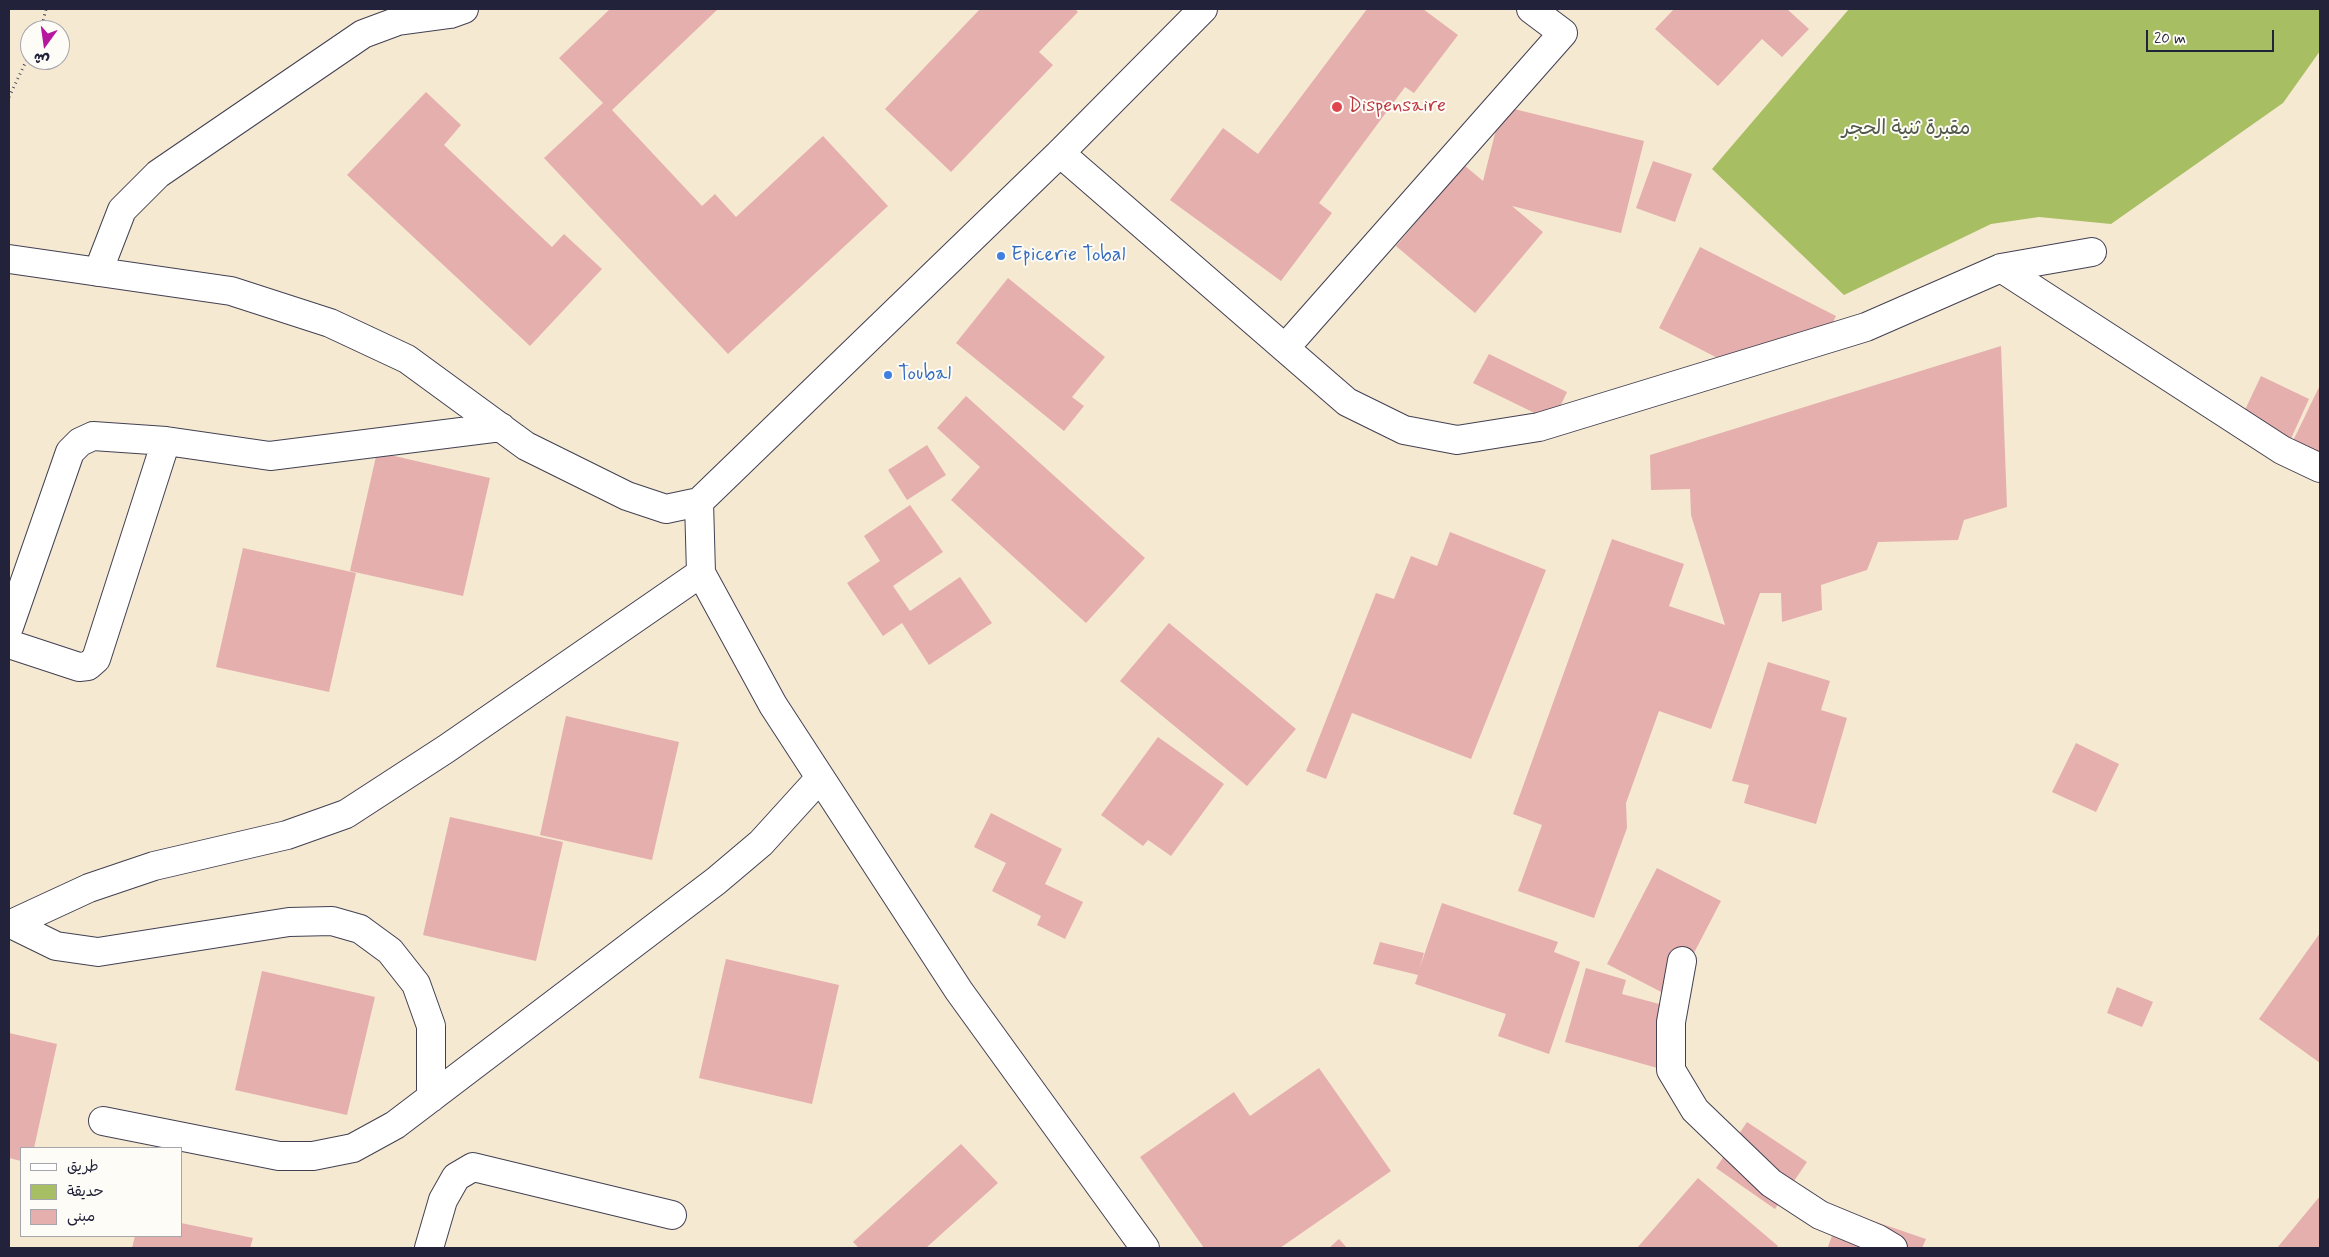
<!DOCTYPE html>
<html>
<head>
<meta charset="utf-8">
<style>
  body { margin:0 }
  #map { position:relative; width:2329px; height:1257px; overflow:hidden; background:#f5e9d2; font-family:Mynerve,"Playpen Sans Arabic",sans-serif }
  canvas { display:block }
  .frame { position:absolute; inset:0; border:10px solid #22223b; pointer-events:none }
  .legend { position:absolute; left:20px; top:1147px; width:162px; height:90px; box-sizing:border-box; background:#fdfcf7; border:1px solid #a5a5ac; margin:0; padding:6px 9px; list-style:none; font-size:15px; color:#22223b }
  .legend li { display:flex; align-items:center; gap:10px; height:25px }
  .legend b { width:25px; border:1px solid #a5a5ac }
  .north { position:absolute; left:20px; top:20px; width:50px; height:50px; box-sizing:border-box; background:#fdfcf7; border:1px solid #a5a5ac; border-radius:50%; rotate:194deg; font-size:14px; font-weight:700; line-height:20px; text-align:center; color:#22223b }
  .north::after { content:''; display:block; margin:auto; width:18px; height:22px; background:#b5179e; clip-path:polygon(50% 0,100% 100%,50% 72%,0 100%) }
  .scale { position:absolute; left:2146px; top:30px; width:128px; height:22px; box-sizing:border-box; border:2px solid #22223b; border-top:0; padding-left:6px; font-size:15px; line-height:18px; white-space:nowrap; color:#22223b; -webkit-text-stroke:4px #fdfcf7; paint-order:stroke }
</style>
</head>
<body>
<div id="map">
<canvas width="2329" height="1257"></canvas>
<div class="frame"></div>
<ul class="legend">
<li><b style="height:6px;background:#fff"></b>طريق</li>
<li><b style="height:14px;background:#a8be63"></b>حديقة</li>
<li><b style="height:14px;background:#e5afad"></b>مبنى</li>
</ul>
<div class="north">ش</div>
<div class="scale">20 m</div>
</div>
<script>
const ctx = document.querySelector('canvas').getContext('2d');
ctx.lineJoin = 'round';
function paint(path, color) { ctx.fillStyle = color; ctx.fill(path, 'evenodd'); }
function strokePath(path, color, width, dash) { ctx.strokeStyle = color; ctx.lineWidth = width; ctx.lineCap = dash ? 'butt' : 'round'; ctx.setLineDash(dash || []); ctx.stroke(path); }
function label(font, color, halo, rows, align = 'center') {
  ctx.font = font + ' Mynerve,"Playpen Sans Arabic",sans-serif'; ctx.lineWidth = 4; ctx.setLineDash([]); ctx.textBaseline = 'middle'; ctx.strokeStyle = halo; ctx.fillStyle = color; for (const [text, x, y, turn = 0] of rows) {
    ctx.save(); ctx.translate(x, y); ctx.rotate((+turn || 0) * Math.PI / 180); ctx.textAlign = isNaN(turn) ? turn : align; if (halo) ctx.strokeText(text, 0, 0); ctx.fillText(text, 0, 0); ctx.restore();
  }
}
const green = new Path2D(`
  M1849,9h471v42l-37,52 -172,121 -72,-7 -48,7 -147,71 -132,-126z`);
const building = new Path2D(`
  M610,9h108l-106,101 90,96 13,-12 21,23 87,-81 65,70 -160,148 -184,-196 59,-55 -44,-45z
  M980,9h95l3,3 -39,40 14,13 -102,107 -66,-63z
  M1367,9h56l35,26 -44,58 -9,-6 -86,116 13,10 -51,68 -111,-81 53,-72 35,26z
  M1674,9h113l22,20 -27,28 -20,-18 -44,47 -63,-57z
  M426,92l35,33 -17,20 108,102 12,-13 38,35 -72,77 -183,-171z
  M1502,106l142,35 -23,92 -109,-27 31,26 -68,81 -79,-67 68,-81 19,16z
  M1653,161l39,13 -17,48 -39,-14z
  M1700,247l136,69 -17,35 -34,8 -29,-14 -13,26 -84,-43z
  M1008,278l97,79 -33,40 12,9 -20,25 -108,-88z
  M2001,346l6,161 -43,13 -6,20 -80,2 -11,28 -46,15 1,25 -40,12 -1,-29h-21l-49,136 -52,-18 -33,92 1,25 -33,90 -76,-27 24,-66 -29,-11 99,-275 72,25 -15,42 56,19 -34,-110 -1,-26 -39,1 -1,-35z
  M1489,354l78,38 -14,30 -80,-39z
  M2261,376l48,23 -25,55 -49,-23z
  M2320,385v72l-28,-14z
  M966,396l179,162 -59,65 -135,-123 29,-33 -43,-39z
  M927,445l19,30 -39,25 -19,-30z
  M377,452l113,26 -27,118 -113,-25z
  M910,505l33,47 -50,34 17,25 50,-34 32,46 -63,42 -27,-42 -19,13 -36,-53 33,-22 -16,-25z
  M1450,532l96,38 -75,189 -119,-46 -26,66 -20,-8 70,-178 18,6 17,-43 26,10z
  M243,548l113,25 -27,119 -113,-25z
  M1169,623l127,106 -49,57 -127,-105z
  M1768,662l62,19 -9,29 26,8 -31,106 -72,-21 5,-18 -17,-4z
  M566,716l113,26 -27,118 -112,-25z
  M1158,737l66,47 -53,72 -23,-16 -5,6 -42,-31z
  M2076,743l43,21 -23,48 -44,-20z
  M991,813l71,36 -17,35 38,18 -18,37 -28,-14 4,-9 -49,-25 14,-28 -32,-16z
  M450,817l113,25 -27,119 -113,-26z
  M1657,868l64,33 -50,96 -64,-33z
  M1442,903l116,39 -4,10 26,10 -31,92 -51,-18 8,-22 -91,-30 3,-9 -45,-11 7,-22 44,11 -5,17z
  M2320,933v130l-61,-44z
  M726,959l113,26 -27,119 -113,-26z
  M1586,968l40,12 -4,14 56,15 -17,60 -96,-27z
  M262,971l113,26 -28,118 -112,-25z
  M2117,987l36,15 -11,25 -35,-14z
  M9,1033l48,11 -23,104h-13v13l-12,-3z
  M1319,1068l72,103 -111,77h-76l-64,-91 94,-65 16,24z
  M1747,1122l60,40 -32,47 -59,-41z
  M961,1144l37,39 -72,65h-67l-6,-6z
  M1698,1178l80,68 -2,2h-139z
  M2320,1196v52h-43z
  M1841,1210l85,29 -4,9 -94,-1z
  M181,1223l72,15 -3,10h-118l3,-12h46z
  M1339,1239l8,9h-18z`);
const path = new Path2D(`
  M41,30l5,-21
  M9,97l21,-44`);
const street = new Path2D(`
  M1060,153l287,249 57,28 53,10 82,-13 327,-100 135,-59 91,-16
  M9,259l222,32 99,32 77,36 119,87 101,50 39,13 33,-7 2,71 72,132 186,286 186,257
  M2001,268l281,182 38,18
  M98,272l24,-62 36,-36 205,-140 35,-13 52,-7 14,-5
  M1285,348l278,-315 -32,-24
  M699,502l361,-349 143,-144
  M9,627l61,-175 10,-10 13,-6 73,5
  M9,644l70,23 9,-1 8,-7 70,-218 104,15 231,-29
  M11,924l45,22 42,6 191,-30 43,-1 28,8 30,22 26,33 15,42v72
  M9,925l80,-37 65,-22 133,-31 59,-21 100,-65 255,-176
  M1682,961l-11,61v48l24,40 76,73 49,32 58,24 15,9
  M103,1121l176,35h34l40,-8 42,-23 321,-244 45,-38 59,-65
  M429,1248l14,-48 13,-23 17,-10 199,48`);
const markers = [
  [1337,107,6,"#e0444e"],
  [1001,256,5,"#3f7fe0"],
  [888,375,5,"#3f7fe0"]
];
const healthNames = [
  ["Dispensaire",1348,107]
];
const parkNames = [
  ["مقبرة ثنية الحجر",1906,130]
];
const shopNames = [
  ["Epicerie Tobal",1011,256],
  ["Toubal",898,375]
];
paint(green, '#a8be63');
paint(building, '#e5afad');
strokePath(street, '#424052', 30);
strokePath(path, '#424052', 3, [1, 4]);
strokePath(street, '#fff', 28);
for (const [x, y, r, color] of markers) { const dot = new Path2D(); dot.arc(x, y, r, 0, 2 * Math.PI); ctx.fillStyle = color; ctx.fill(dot); strokePath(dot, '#fdfcf7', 2); }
label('20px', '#be3a42', '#fdfcf7', healthNames, 'left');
label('20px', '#515949', '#fdfcf7', parkNames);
label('20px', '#366cbe', '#fdfcf7', shopNames, 'left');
</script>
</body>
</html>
